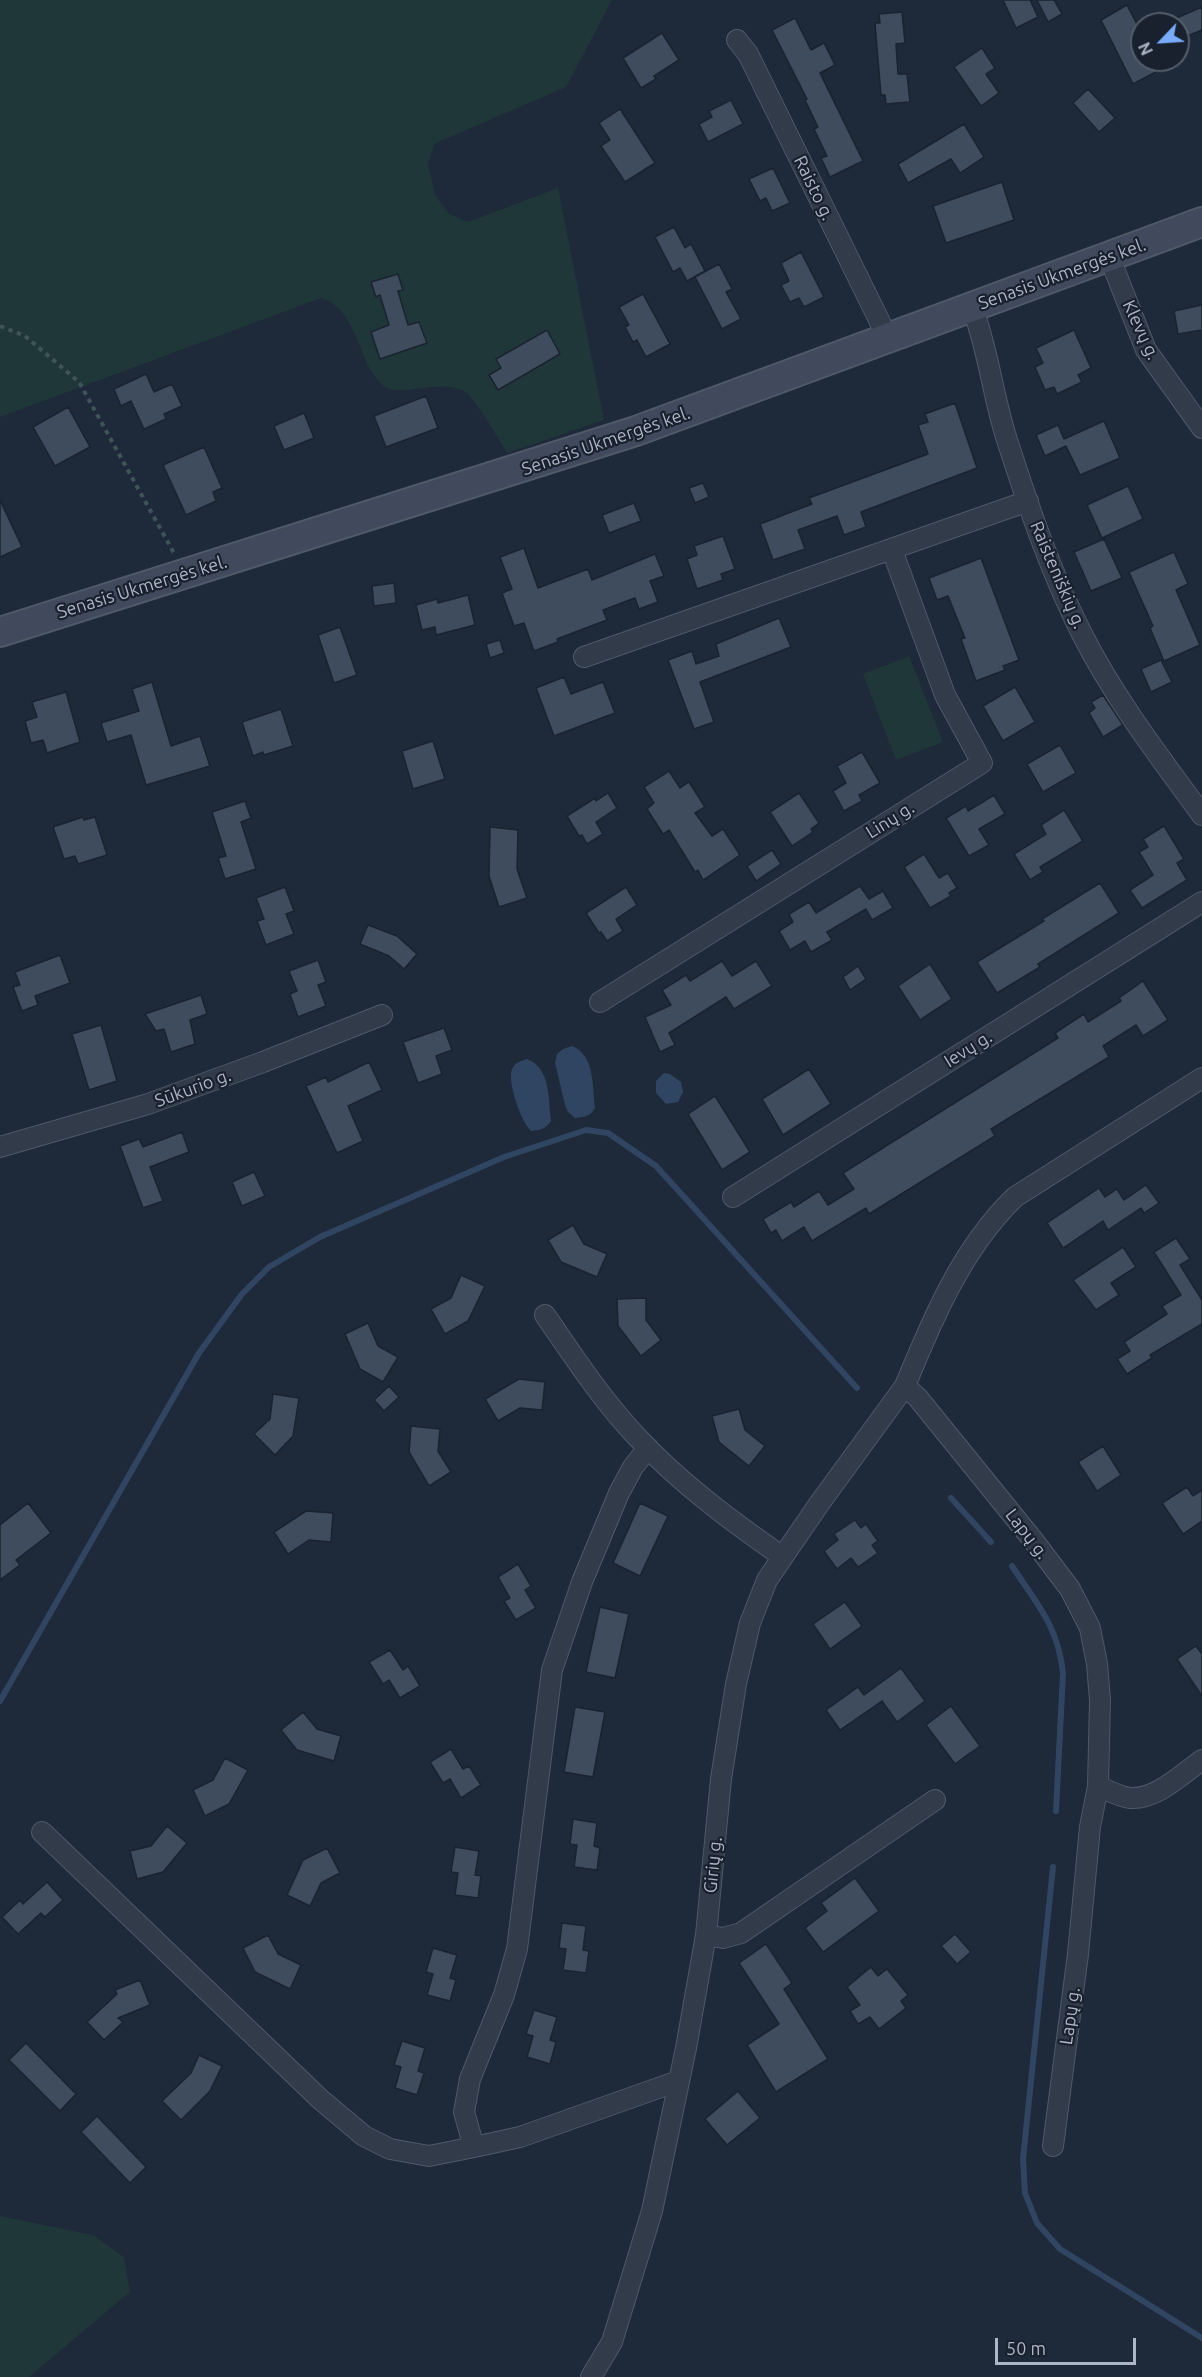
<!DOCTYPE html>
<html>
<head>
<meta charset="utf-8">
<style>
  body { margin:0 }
  #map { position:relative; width:1202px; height:2377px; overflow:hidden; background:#1e2939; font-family:Ubuntu,sans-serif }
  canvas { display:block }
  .north { position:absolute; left:1130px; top:12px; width:60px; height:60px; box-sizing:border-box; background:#18212d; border:2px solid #535d6a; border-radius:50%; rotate:245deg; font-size:16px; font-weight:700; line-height:24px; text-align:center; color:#acb6c6 }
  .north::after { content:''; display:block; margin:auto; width:21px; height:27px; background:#78acff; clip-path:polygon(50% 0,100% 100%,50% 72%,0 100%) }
  .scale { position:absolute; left:995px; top:2338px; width:141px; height:27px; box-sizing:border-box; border:3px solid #acb6c6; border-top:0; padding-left:8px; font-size:18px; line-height:21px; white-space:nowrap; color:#acb6c6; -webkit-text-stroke:4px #18212d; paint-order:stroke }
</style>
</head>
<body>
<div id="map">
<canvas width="1202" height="2377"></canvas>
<div class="north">N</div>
<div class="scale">50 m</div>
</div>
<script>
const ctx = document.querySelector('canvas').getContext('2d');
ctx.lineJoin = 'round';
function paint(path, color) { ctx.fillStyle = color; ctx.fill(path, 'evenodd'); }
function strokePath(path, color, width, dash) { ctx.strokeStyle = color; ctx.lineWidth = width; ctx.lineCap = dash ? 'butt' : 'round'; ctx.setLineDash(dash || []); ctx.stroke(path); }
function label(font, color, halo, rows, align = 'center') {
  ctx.font = font + ' Ubuntu,sans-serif'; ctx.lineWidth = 4.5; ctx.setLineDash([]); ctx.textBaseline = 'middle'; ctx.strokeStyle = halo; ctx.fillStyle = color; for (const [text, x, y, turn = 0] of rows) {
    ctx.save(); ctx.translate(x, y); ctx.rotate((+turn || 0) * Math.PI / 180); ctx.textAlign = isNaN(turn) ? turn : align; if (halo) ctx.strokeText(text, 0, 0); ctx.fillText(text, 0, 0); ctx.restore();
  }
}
const green = new Path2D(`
  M0,0h612l-46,87 -132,57 -6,20 7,31 14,19 19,8 90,-34 46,232 -97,33c-8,-13 -31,-54 -42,-61 -24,-15 -64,7 -81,-6 -28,-23 -25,-77 -63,-88l-321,119z
  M909,656l34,86 -47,18 -33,-86z
  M0,2216l93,19 31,22 6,35 -101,85h-29z`);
const water = new Path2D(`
  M572,1046c23,9 20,40 23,62 -5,9 -11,9 -20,10l-7,-6 -3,-7 -10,-42 2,-9 6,-5z
  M527,1059c24,9 21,40 24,62 -5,8 -11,9 -20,10 -10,-9 -24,-49 -19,-62 3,-7 9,-8 15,-10z
  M664,1073l6,1 11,8 2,10 -5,10 -12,2 -10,-11v-12z`);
const stream = new Path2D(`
  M951,1498l40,44
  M1012,1566c25,38 46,60 51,107l-7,138
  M0,1701l199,-348 43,-59 27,-27 51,-30 184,-80 82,-27 22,3 48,33 201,222
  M1053,1867l-30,292 2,34 12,30 23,26 142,89`);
const building = new Path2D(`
  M1003,0h27l8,17 -22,11z
  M1037,0h17l8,14 -14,8z
  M1127,5l15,29v26h37l-46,24 -32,-64z
  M1202,7v23l-22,9 -2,-15h-5l-1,-4z
  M902,12l3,31 -9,1 2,30h9l3,28 -24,2 -1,-9h-4l-6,-72h5l-1,-9z
  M795,18l16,32 13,-7 11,22 -15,8 43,88 -33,16 -9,-19 6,-2 -13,-27 4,-2 -13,-27 2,-1 -35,-69z
  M662,33l17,27 -25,16 2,3 -15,9 -18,-30z
  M982,48l13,20 -9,6 13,19 -18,13 -27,-39z
  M1088,89l27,29 -16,14 -26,-29z
  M731,100l12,24 -35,18 -9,-18 13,-7 -3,-6z
  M620,109l35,54 -30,19 -24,-36 9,-6 -11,-17z
  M964,124l20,33 -24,16 -9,-14 -43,24 -10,-19z
  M773,168l17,35 -18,8 -6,-13 -6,3 -11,-22z
  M1002,182l12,38 -68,23 -13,-37z
  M674,227l11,21 6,-4 14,27 -18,10 -7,-13 -7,4 -18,-35z
  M801,252l23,45 -20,10 -5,-9 -9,4 -9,-17 8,-4 -8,-18z
  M719,264l13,25 -6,3 15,27 -19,10 -27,-52z
  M398,274l5,16 -5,1 10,34 11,-3 8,21 -47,16 -9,-27 18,-7 -9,-30 -4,2 -5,-15z
  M643,294l27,50 -24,13 -9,-17 -4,2 -8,-15 4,-2 -10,-18z
  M1202,305v25l-24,4 -4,-23z
  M547,330l13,24 -62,36 -9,-15 12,-7 -5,-9z
  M1074,330l17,38 -13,7 4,7 -25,12 -3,-7 -9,3 -10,-23 8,-4 -7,-15z
  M146,374l8,18 18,-8 10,22 -18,8 2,5 -22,10 -13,-28 -10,5 -7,-17z
  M426,396l12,32 -52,19 -12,-31z
  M955,403l22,65 -116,44 5,15 -22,8 -7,-19 -39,14 7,19 -32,11 -13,-36 52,-20 -3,-6 119,-44 -10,-29 10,-3 -3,-8z
  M68,407l22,40 -35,19 -22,-39z
  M304,413l10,25 -30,12 -10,-24z
  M1104,421l16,37 -40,17 -14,-29 -21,10 -9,-21 22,-10 6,14z
  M204,447l18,41 -9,4 3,9 -30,14 -23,-50z
  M703,483l6,14 -14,6 -6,-15z
  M1128,486l15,33 -41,19 -15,-33z
  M0,500l22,47 -22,10z
  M634,503l7,18 -32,12 -7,-18z
  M723,536l12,33 -14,5 2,6 -26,9 -10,-30 10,-4 -3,-9z
  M1104,539l18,39 -31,13 -17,-39z
  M524,548l14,40 50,-19 4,11 63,-26 9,22 -14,5 8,21 -19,7 -4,-11 -32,12 4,10 -50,19 1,3 -24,9 -10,-28 -10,3 -12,-33 10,-4 -12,-32z
  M1174,552l14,32 -12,6 24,55 -36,16 -14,-33 3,-2 -24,-54z
  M981,558l38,102 -16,6 2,4 -29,11 -15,-42 4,-1 -17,-42 -11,4 -8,-22z
  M394,583l2,20 -22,3 -2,-20z
  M468,595l7,30 -39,10 -1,-8 -13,3 -6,-25 21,-6 1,4z
  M779,618l12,29 -91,35 14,40 -20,7 -26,-69 24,-9 4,13 23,-8 -3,-12z
  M340,627l17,48 -23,8 -16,-48z
  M500,640l4,13 -14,5 -4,-14z
  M1161,660l11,22 -21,10 -10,-23z
  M564,677l7,17 32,-12 12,31 -61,23 -18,-48z
  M152,682l19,64 29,-10 10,30 -64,19 -15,-50 -24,7 -6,-19 38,-12 -7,-22z
  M1015,687l20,35 -32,19 -20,-35z
  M66,692l14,50 -33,11 -4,-13 -12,3 -6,-22 12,-4 -5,-15z
  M1103,695l20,30 -20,12 -14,-24 6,-5 -4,-6z
  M281,709l12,37 -29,9 -1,-3 -10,4 -11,-34z
  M433,741l12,38 -32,10 -11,-38z
  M1060,745l16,28 -33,19 -16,-28z
  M862,752l18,31 -21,12 3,6 -18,10 -11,-20 13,-8 -9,-17z
  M669,771l11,17 9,-6 16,25 -10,6 17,23 11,-7 17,26 -37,25 -5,-10 -3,2 -26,-42 -6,4 -16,-25 7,-6 -10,-16z
  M608,793l9,15 -21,14 7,12 -16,10 -5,-9 -3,1 -12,-20 28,-18 1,3z
  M799,793l20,30 -8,6 2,3 -21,14 -22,-34z
  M994,795l11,19 -26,15 10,16 -20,11 -23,-38 20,-12 2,5z
  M245,801l6,17 -10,4 15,47 -31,10 -7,-21 8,-2 -14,-44z
  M1064,810l19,31 -43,26 3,5 -13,8 -16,-26 32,-20 -5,-9z
  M83,817l1,3 11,-3 12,38 -29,9 -3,-8 -11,3 -11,-32z
  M1164,826l20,33 -7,4 10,17 -45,28 -12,-18 23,-15 -14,-23 9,-5 -5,-8z
  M490,827l28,3 -1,39 10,29 -28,9 -10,-31z
  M772,850l9,14 -25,17 -9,-15z
  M924,854l15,24 9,-5 9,15 -8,5 2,3 -21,12 -26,-41z
  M1100,883l19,30 -81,51 2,3 -43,26 -20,-31 67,-41 -2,-2z
  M860,886l9,13 14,-8 10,17 -21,12 -6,-11 -39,23 5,8 -21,12 -6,-11 -15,9 -11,-19 14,-9 -4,-8 20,-12 7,11z
  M285,887l9,24 -8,3 8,20 -28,11 -9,-24 7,-2 -8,-21z
  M626,887l11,18 -21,14 7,12 -16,10 -6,-9 -2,1 -13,-20z
  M368,925l29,11 20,18 -13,15 -15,-13 -29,-12z
  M60,955l10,28 -35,13 3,9 -16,6 -9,-24 7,-2 -5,-13z
  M318,960l8,22 -8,3 8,21 -28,11 -8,-23 7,-3 -8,-20z
  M722,961l10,15 24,-15 16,25 -38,23 -8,-12 -57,36 6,12 -15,7 -15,-35 26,-12 -9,-15 24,-15 4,6z
  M930,964l22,35 -32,21 -22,-34z
  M858,966l8,13 -16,11 -7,-13z
  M1143,981l25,39 -25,16 -7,-11 -33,21 6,11 -118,72 4,7 -126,78 -3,-6 -54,33 -8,-14 -22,14 -6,-11 -5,3 -8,-14 28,-17 3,5 25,-16 9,14 26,-16 -11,-16 215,-135 -3,-5 29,-19 4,8 33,-21 -2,-3z
  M201,995l6,19 -17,6 5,24 -24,8 -7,-23 -8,2 -11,-17z
  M101,1025l16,56 -28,9 -17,-56z
  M444,1028l8,22 -16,6 6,18 -24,9 -15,-41z
  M369,1062l13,28 -34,16 15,35 -26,12 -31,-67 20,-9 2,5z
  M809,1069l22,35 -48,31 -21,-36z
  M715,1096l35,56 -28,18 -34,-56z
  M182,1132l7,20 -39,15 13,34 -20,7 -23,-62 19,-7 4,8z
  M254,1172l11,24 -23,10 -10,-24z
  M1146,1185l13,18 -15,10 -3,-5 -33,22 -5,-9 -40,27 -16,-25 52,-35 6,9 12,-8 7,11z
  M573,1225l11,19 23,10 -10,23 -36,-15 -13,-22z
  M1176,1238l14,21 -10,6 22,35v24l-52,31 2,3 -25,16 -10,-15 13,-8 -6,-9 43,-28 -5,-8 19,-11 -27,-43z
  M1123,1247l13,20 -25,16 8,12 -23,15 -23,-30z
  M461,1275l24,11 -17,35 -23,13 -14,-25 20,-11z
  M646,1298v22l15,20 -20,16 -23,-30 -1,-27z
  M368,1323l10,23 20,11 -15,25 -23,-13 -15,-35z
  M519,1379l26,3 -3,28 -22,-2 -22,13 -13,-22z
  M389,1386l10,11 -15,14 -10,-11z
  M273,1394l26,4 -6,38 -18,19 -21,-21 16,-15z
  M739,1409l6,21 20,16 -16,20 -30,-24 -7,-26z
  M411,1426l29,3 -2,22 13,21 -22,14 -20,-34z
  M1103,1446l18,29 -24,16 -19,-29z
  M1187,1487l6,9 9,-6v31l-19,13 -21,-31z
  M28,1503l23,30 -35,27 4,5 -20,15v-55z
  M640,1503l28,13 -28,60 -27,-13z
  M306,1511l27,2 -2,29 -22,-2 -21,14 -14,-22z
  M855,1520l6,8 5,-4 12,17 -6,4 6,8 -20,14 -7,-9 -14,11 -13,-18 14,-11 -4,-6z
  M518,1564l13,22 -6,4 11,18 -20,12 -12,-19 6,-3 -12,-21z
  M845,1602l17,24 -32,23 -17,-25z
  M600,1607l29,7 -14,64 -29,-6z
  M1196,1646l6,8v42l-25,-37z
  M390,1650l13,20 5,-4 12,20 -20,12 -11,-18 -6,4 -14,-22z
  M901,1668l24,33 -28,21 -15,-21 -42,29 -14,-20 32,-23 6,8z
  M951,1706l29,40 -25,18 -29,-39z
  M575,1707l30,5 -12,65 -29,-5z
  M303,1712l14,17 24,7 -7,25 -37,-11 -16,-20z
  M451,1749l12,20 6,-3 12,19 -20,13 -11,-19 -7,4 -13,-21z
  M225,1758l23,12 -19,34 -24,12 -12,-26 20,-10z
  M573,1819l24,4 -3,23 6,2 -3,22 -23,-3 3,-22 -7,-1z
  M167,1826l20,17 -24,29 -26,7 -7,-28 21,-5z
  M455,1847l24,4 -4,24 6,1 -3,22 -23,-3 3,-22 -7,-1z
  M327,1848l13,25 -19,10 -11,23 -23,-11 16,-35z
  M855,1878l24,33 -56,41 -18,-24 22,-17 -6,-8z
  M47,1882l16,18 -18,17 -4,-4 -23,21 -16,-17 18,-17 3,4z
  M562,1923l24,3 -3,24 6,1 -3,22 -23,-3 3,-21 -7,-1z
  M955,1934l16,18 -14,12 -16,-18z
  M268,1935l10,19 23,11 -11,24 -35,-17 -12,-24z
  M766,1944l26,39 -8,6 44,70 -52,33 -29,-47 32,-21 -40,-61z
  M433,1948l24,7 -7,23 6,2 -6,21 -23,-6 6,-21 -7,-2z
  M871,1967l7,9 9,-7 21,26 -7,6 5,7 -27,21 -9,-12 -12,7 -8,-13 10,-6 -13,-18z
  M140,1980l10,25 -32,13 5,4 -19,18 -17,-18 30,-28 -2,-4z
  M534,2010l23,7 -7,23 6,2 -6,22 -23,-7 6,-21 -7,-2z
  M402,2041l23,7 -7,23 6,2 -7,22 -22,-7 6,-21 -7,-2z
  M26,2043l50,51 -16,17 -51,-51z
  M199,2055l23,11 -12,25 -29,29 -19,-19 29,-28z
  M738,2091l22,27 -33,27 -22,-26z
  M97,2116l49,51 -16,16 -49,-51z`);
const path = new Path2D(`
  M0,326l25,10 54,46 96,173`);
const street = new Path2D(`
  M737,40l11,14 132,268 6,18
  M1109,256l37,94 56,78
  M972,307c17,44 21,92 36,136 21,65 43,130 74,191 33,65 77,122 120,181
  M584,657l444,-156
  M600,1002l382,-239 -37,-68 -53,-145
  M0,1147l148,-43 115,-42 119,-47
  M733,1197l469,-295
  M545,1315c29,42 57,85 92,122 43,46 94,84 146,120
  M1098,1786c9,4 22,11 32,12 26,2 52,-24 72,-38
  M42,1832l278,267 44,37 26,13 39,7 45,-9 -10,-35 6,-33 34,-84 13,-46 35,-279 30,-88 37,-89 14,-26 15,-19
  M706,1935l17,3 18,-5 194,-133
  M1053,2146l25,-192 12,-127 8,-41 2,-86 -3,-36 -7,-36 -20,-39 -37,-49 -115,-142 -13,-12c27,-66 57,-138 110,-189l187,-119
  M474,2147l46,-10 158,-56
  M591,2377l21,-35 40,-131 34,-163 20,-113 15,-156 15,-95 14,-61 17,-43 52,-76 86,-118`);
const secondary = new Path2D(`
  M0,632l636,-201 566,-209`);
const streetNames = [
  ["Raisto g.",814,188,64],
  ["Senasis Ukmergės kel.",1062,274,-20],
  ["Klevų g.",1141,330,65],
  ["Senasis Ukmergės kel.",606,441,-19],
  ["Raisteniškių g.",1058,575,67],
  ["Senasis Ukmergės kel.",142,587,-17],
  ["Linų g.",890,820,-32],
  ["Ievų g.",968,1049,-32],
  ["Sūkurio g.",193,1088,-20],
  ["Lapų g.",1027,1534,52],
  ["Girių g.",713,1865,-84],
  ["Lapų g.",1070,2016,-82]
];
paint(green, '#20373a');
paint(water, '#304561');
strokePath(stream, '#304561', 6);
paint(building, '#3f4c5e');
strokePath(building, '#1a232f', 1.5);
strokePath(street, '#4f5967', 22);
strokePath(secondary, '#4f5967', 32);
strokePath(path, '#3e5457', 4, [4.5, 4.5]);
strokePath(street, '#323b49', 20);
strokePath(secondary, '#404a5c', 28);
label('18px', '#acb6c6', '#18212d', streetNames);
</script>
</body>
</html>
